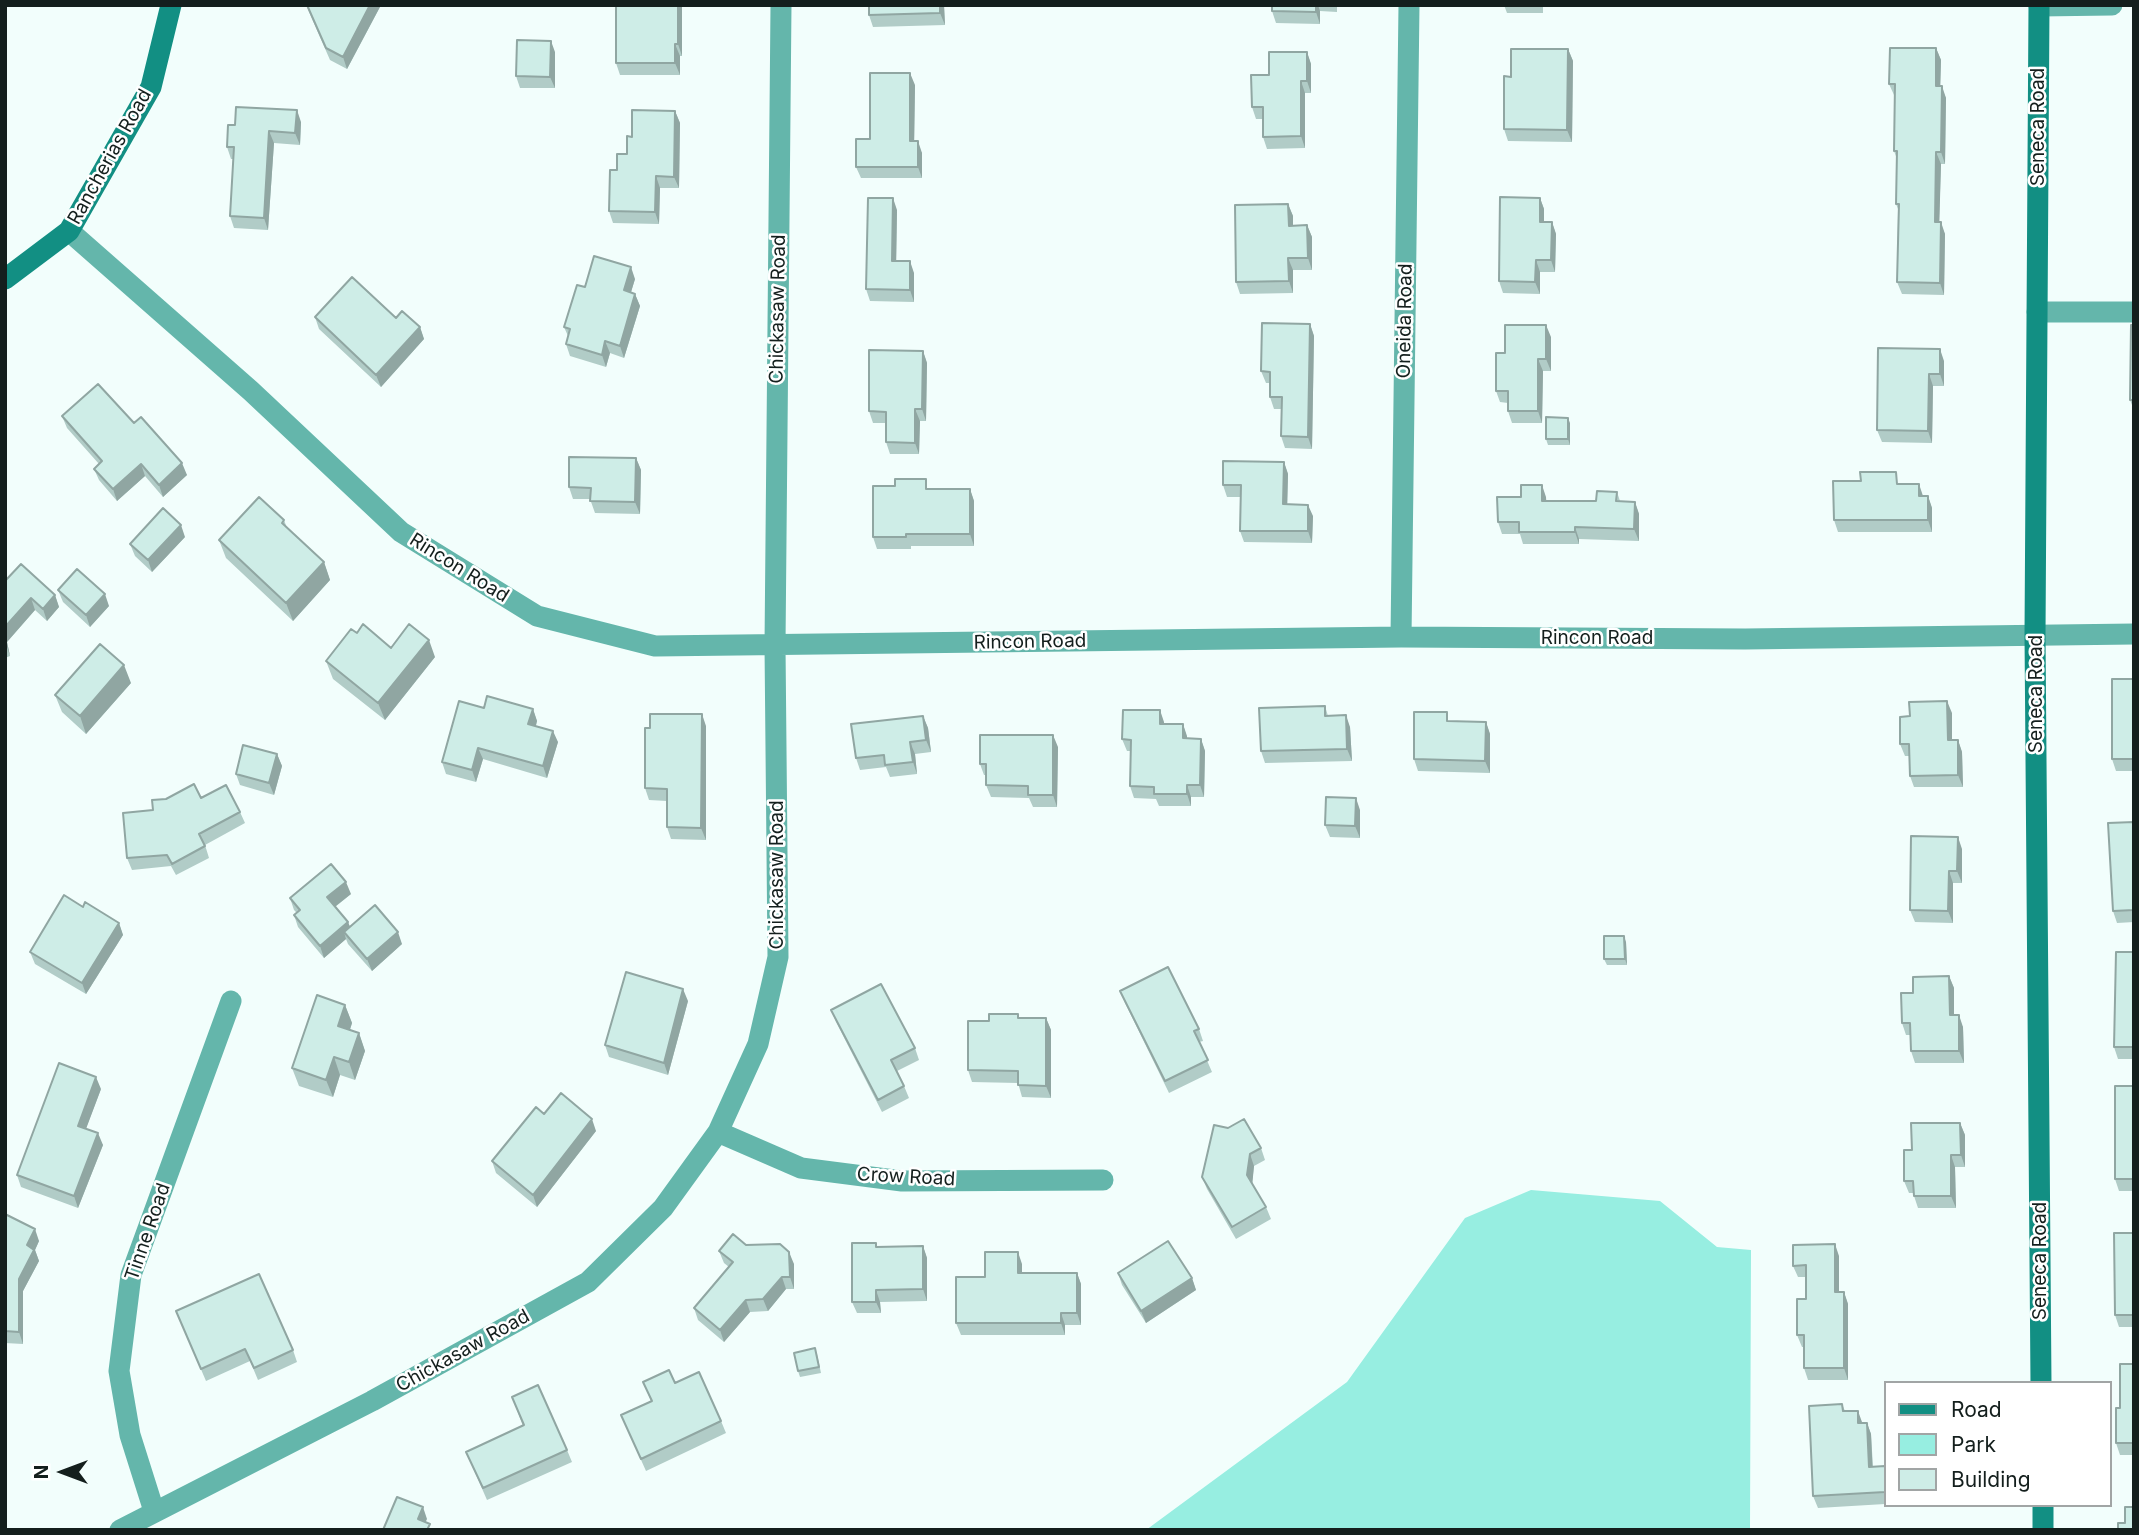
<!DOCTYPE html>
<style>
body{margin:0}
#map{position:relative;width:2139px;height:1535px;overflow:hidden;background:#f2fefc;font-family:Inter,sans-serif}
canvas{display:block}
.frame{position:absolute;inset:0;border:7px solid #141f1d;pointer-events:none}
.legend{position:absolute;left:1884px;top:1381px;width:228px;height:126px;box-sizing:border-box;background:#fff;border:2px solid #a1a5a5;margin:0;padding:9px 12px;list-style:none;font-size:21px;color:#141f1d}
.legend li{display:flex;align-items:center;gap:14px;height:35px}
.legend b{width:35px;border:2px solid #a1a5a5}
.north{position:absolute;left:28px;top:1437px;width:70px;height:70px;-webkit-text-stroke:5px #fff;paint-order:stroke;rotate:270deg;font-size:19px;font-weight:700;line-height:28px;text-align:center;color:#141f1d}
.north::after{content:'';display:block;margin:auto;width:24px;height:32px;background:#141f1d;clip-path:polygon(50% 0,100% 100%,50% 72%,0 100%)}
</style>
<div id="map">
<canvas width="2139" height="1535"></canvas>
<div class="frame"></div>
<ul class="legend">
<li><b style="height:9px;background:#128f83"></b>Road</li>
<li><b style="height:19px;background:#97eee1"></b>Park</li>
<li><b style="height:19px;background:#ceede7"></b>Building</li>
</ul>
<div class="north">N</div>
</div>
<script>
const ctx = document.querySelector('canvas').getContext('2d');
ctx.lineJoin = 'round';
function paint(path, color) {
  ctx.fillStyle = color;
  ctx.fill(path, 'evenodd');
}
function trace(path, color, width, dash) {
  ctx.strokeStyle = color;
  ctx.lineWidth = width;
  ctx.lineCap = dash ? 'butt' : 'round';
  ctx.setLineDash(dash || []);
  ctx.stroke(path);
}
function drawText(font, color, halo, rows, align = 'center') {
  ctx.font = font + ' Inter,sans-serif';
  ctx.lineWidth = 5;
  ctx.setLineDash([]);
  ctx.textBaseline = 'middle';
  ctx.strokeStyle = halo;
  ctx.fillStyle = color;
  for (const [text, x, y, turn = 0] of rows) {
    ctx.save();
    ctx.translate(x, y);
    ctx.rotate((+turn || 0) * Math.PI / 180);
    ctx.textAlign = isNaN(turn) ? turn : align;
    if (halo) ctx.strokeText(text, 0, 0);
    ctx.fillText(text, 0, 0);
    ctx.restore();
  }
}
const green = new Path2D(`
 M1531 1190 1660 1201 1717 1247 1751 1250 1750 1530H1146L1347 1382 1465 1218Z`);
const street = new Path2D(`
 M2039 6 2112 5
 M69 231 251 391 401 532 537 616 655 646 1401 637 1745 639 2134 634
 M2037 312H2134
 M1401 637 1409 5
 M718 1132 801 1168 902 1181 1103 1180
 M154 1511 130 1435 119 1371 131 1275 231 1001
 M120 1530 372 1401 588 1282 663 1208 718 1132 758 1044 778 957 775 645 781 5`);
const secondary = new Path2D(`
 M2039 5 2035 634 2041 1383
 M5 279 69 231 151 87 171 5
 M2043 1505V1530`);
const wall = new Path2D(`
 M306 5H381L347 69 330 60Z
 M682 5V56H680V75H620L616 63Z
 M944 5 945 25 873 27 869 15Z
 M1272 5H1337V12L1320 11V24L1276 23 1272 11Z
 M1504 5H1543V13H1507Z
 M1936 48 1941 60 1940 86 1946 98 1945 164H1941L1939 222 1945 234 1944 295 1902 294 1897 282 1898 209 1896 204 1897 159 1894 151 1895 95H1894L1889 84Z
 M1568 49 1573 61 1572 142 1508 141 1504 129 1511 77Z
 M555 52V88H520L516 76Z
 M1307 52 1311 64V93H1305V148L1267 149 1263 137V119H1256L1252 107 1269 75Z
 M915 85 914 141 922 153V178H861L856 167 870 139Z
 M675 111 680 123 679 188H660L659 224 613 223 609 211 617 170 627 154 632 137Z
 M301 122 300 145 274 143 268 230 234 228 230 216 233 159H231L227 147 235 125Z
 M1540 198 1544 209V222H1552L1556 234 1555 272H1540V294L1503 293 1499 281Z
 M1288 204 1293 216V226L1307 225 1312 237V270H1293V293L1240 294 1236 282Z
 M897 210 896 261 914 273V302L870 301 866 289Z
 M635 279 631 292 635 294 640 306 624 358 610 353 606 367 570 356 566 344 568 336 564 327 585 287Z
 M315 317 396 318 420 327 424 339 381 387 319 329Z
 M1310 324 1314 336 1312 449 1285 448 1281 436 1282 409H1274L1270 397V383H1266L1261 371Z
 M2134 325V410L2130 400Z
 M1551 337V371H1543L1542 423H1512L1508 411V403L1500 402 1496 391 1505 353Z
 M1878 348 1944 361V386H1933L1932 443 1882 442 1877 430Z
 M923 351 927 363 926 421H920L919 454H890L886 442V423H873L869 411Z
 M62 416 134 423 187 475 163 497 145 476 117 501 99 480 94 469 99 464 67 428Z
 M1570 423V445H1548L1546 439Z
 M636 458 641 470 640 514 595 513 590 499H573L569 487Z
 M1284 462 1288 474 1287 504 1313 516 1312 543 1244 542 1240 531V497H1227L1223 485Z
 M1901 484 1923 496H1928L1932 508V532H1838L1834 520Z
 M929 489H970L974 501V546H911V549H877L873 537Z
 M1617 492 1620 501 1635 502 1639 514V541L1579 539V544H1523L1520 534H1502L1498 522 1546 497V501H1596Z
 M284 520 287 528 324 562 330 580 293 621 226 558 219 540Z
 M185 537 152 572 135 556 130 544Z
 M5 581 55 595 59 607 47 621 35 610 7 642 10 656 5 658Z
 M58 590 109 606 90 627 63 602Z
 M357 633 391 648 435 657 385 720 333 679 326 661Z
 M2134 679V771H2116L2112 759Z
 M131 683 86 734 62 712 55 695Z
 M1325 706 1328 716 1350 727 1352 761 1265 763 1261 751Z
 M484 708 533 709 537 721 536 726 558 742 547 778 483 759 476 782 446 774 442 762Z
 M1952 713V740H1958L1962 752 1963 787H1914L1910 776 1909 756H1905L1900 744Z
 M923 716 928 728 931 752 915 754 917 774 890 777 886 767 860 770 856 758Z
 M1164 722V724H1183L1187 739H1201L1205 751 1204 797H1191V806H1159L1156 799 1134 798 1130 786 1131 751H1127L1122 739Z
 M1450 722H1486L1490 734V773L1418 771 1414 759Z
 M706 726V840L671 839 667 827V801L649 800 645 788Z
 M1058 747 1057 807H1033L1029 798 991 797 986 785V775H984L980 764Z
 M277 754 282 766 274 795 240 785 236 774Z
 M201 798 240 812 245 823 205 845 209 858 176 875 171 866 132 870 127 858 153 810Z
 M1360 810V838L1330 837 1325 825Z
 M2134 822V922L2117 923 2113 911Z
 M1962 849V883H1953V923L1915 922 1910 910Z
 M351 894 335 907 348 922 350 927 402 944 372 971 348 944 346 939 324 958 298 927 294 915 297 913 294 910 290 898Z
 M83 907 119 923 123 935 86 994 35 964 30 952Z
 M1626 942 1627 965H1607L1604 959Z
 M2134 952V1059H2118L2114 1047Z
 M1949 976 1954 988V1015L1963 1027 1964 1063H1915L1911 1051 1910 1035H1906L1902 1023 1913 993Z
 M1120 991 1199 1029 1203 1041 1199 1042 1212 1072 1169 1093 1125 1003Z
 M688 1001 668 1075 609 1057 605 1045Z
 M345 1005 352 1023 350 1030 359 1033 365 1051 355 1080 340 1075 333 1097 299 1086 292 1068Z
 M831 1010 915 1048 919 1060 897 1071 904 1086 909 1098 882 1112 836 1022Z
 M1020 1018H1046L1051 1030V1098L1022 1097 1018 1083 972 1082 968 1070 989 1021Z
 M2134 1086V1191H2119L2115 1179Z
 M101 1089 86 1128 103 1145 78 1208 21 1187 17 1175Z
 M544 1114 596 1131 537 1207 496 1173 492 1161Z
 M1960 1123 1965 1135V1167H1955L1956 1208H1918L1914 1196V1193H1909L1904 1181 1912 1150Z
 M1261 1148 1265 1160 1254 1166 1252 1183 1266 1207 1271 1219 1236 1239 1207 1189 1202 1177Z
 M5 1214 39 1241 35 1250 39 1261 23 1291V1344L5 1343Z
 M2134 1233V1327H2119L2115 1315Z
 M746 1245 794 1264V1289H786L768 1311 750 1312 724 1342 698 1320 694 1308 729 1267 724 1263 719 1251Z
 M923 1246 927 1258V1301L880 1302 881 1313H857L852 1302 877 1247Z
 M1839 1256V1292H1844L1848 1304V1380H1808L1804 1368V1347H1802L1797 1335 1806 1299V1277H1798L1793 1266Z
 M1022 1264V1273H1077L1081 1284V1325H1065V1335H961L956 1323 985 1277Z
 M1118 1273 1192 1278 1196 1290 1146 1323 1122 1285Z
 M176 1311 293 1350 297 1362 258 1380 250 1361 206 1381Z
 M817 1354 821 1373 800 1377 798 1371Z
 M2134 1364V1455H2120L2116 1443 2120 1408Z
 M643 1382 675 1383 721 1421 726 1433 646 1471 621 1415 651 1401Z
 M512 1397 567 1450 572 1462 487 1500 466 1452 523 1426Z
 M1842 1404 1845 1411 1862 1423H1867L1871 1434 1873 1467 1885 1466V1504L1818 1508 1813 1496Z`);
const shadedWall = new Path2D(`
 M370 5H381L347 69 343 57Z
 M678 5H682V56L678 44Z
 M940 5H944L945 25 940 13Z
 M1316 5H1318L1320 11V24L1316 12Z
 M551 41 555 52V88L550 77Z
 M675 44 680 56V75L675 63Z
 M1936 48 1941 60 1940 98 1936 86Z
 M1568 49 1573 61 1572 142 1567 130Z
 M1307 52 1311 64V93L1307 81Z
 M910 73 915 85 914 153 910 141Z
 M1301 81 1305 93V148L1301 136Z
 M1942 86 1946 98 1945 164 1941 152Z
 M297 110 301 122 300 145 295 133Z
 M675 111 680 123 679 188 674 177Z
 M269 131 274 143 268 230 264 218Z
 M918 141 922 153V178L918 167Z
 M1936 152 1941 164 1939 234 1935 222Z
 M656 176 660 188 659 224 655 212Z
 M893 198 897 210 896 273 892 261Z
 M1540 198 1544 209V234L1540 222Z
 M1288 204 1293 216V238L1289 226Z
 M1552 222 1556 234 1555 272 1551 260Z
 M1941 222 1945 234 1944 295 1940 283Z
 M1307 225 1312 237V270L1308 258Z
 M1288 258 1293 270V293L1289 281Z
 M1536 260 1540 272V294L1535 282Z
 M910 261 914 273V302L910 290Z
 M631 267 635 279 628 302 624 290Z
 M635 294 640 306 624 358 620 346Z
 M1310 324 1314 336 1312 449 1308 437Z
 M1546 325 1551 337V371L1546 359Z
 M420 327 424 339 381 387 376 375Z
 M605 341 610 353 606 367 602 355Z
 M1940 349 1944 361V386L1940 374Z
 M923 351 927 363 926 421 922 409Z
 M1538 359 1543 371 1542 423 1538 411Z
 M1929 374 1933 386 1932 443 1928 431Z
 M915 409 920 421 919 454 915 443Z
 M1568 418 1570 423V445L1568 439Z
 M636 458 641 470 640 514 635 502Z
 M1284 462 1288 474 1287 516 1283 504Z
 M182 463 187 475 163 497 159 485Z
 M141 464 145 476 117 501 113 489Z
 M1919 484 1923 496V508L1919 496Z
 M1542 485 1546 497 1547 513 1542 501Z
 M970 489 974 501V546L970 534Z
 M1928 496 1932 508V532L1928 520Z
 M1635 502 1639 514V541L1634 529Z
 M1308 505 1313 516 1312 543 1308 531Z
 M181 525 185 537 152 572 148 560Z
 M1575 527 1579 539V544L1575 532Z
 M324 562 330 580 293 621 286 603Z
 M105 594 109 606 90 627 86 615Z
 M55 595 59 607 47 621 43 609Z
 M31 598 35 610 7 642 10 656 5 641V627Z
 M429 640 435 657 385 720 378 703Z
 M124 665 131 683 86 734 80 716Z
 M1947 701 1952 713V752L1948 740Z
 M533 709 537 721 533 735 528 724Z
 M1160 710 1164 722V735L1160 724Z
 M702 714 706 726V840L701 828Z
 M1346 715 1350 727 1352 761 1347 749Z
 M923 716 928 728 931 752 926 740Z
 M1486 722 1490 734V773L1485 761Z
 M1183 724 1187 736V750L1183 738Z
 M553 731 558 742 547 778 543 766Z
 M1053 735 1058 747 1057 807 1053 795Z
 M1201 739 1205 751 1204 797 1200 785Z
 M1958 740 1962 752 1963 787 1958 775Z
 M910 742 915 754 917 774 913 762Z
 M478 748 483 759 476 782 472 770Z
 M277 754 282 766 274 795 269 783Z
 M1187 785 1191 797V806L1187 794Z
 M1356 798 1360 810V838L1355 826Z
 M1958 837 1962 849V883L1957 871Z
 M1949 871 1953 883V923L1948 911Z
 M346 882 351 894 332 909 327 897Z
 M348 922 353 934 344 932 346 939 324 958 320 946Z
 M119 923 123 935 86 994 82 983Z
 M398 932 402 944 372 971 367 959Z
 M1624 936 1626 942 1627 965 1625 959Z
 M1949 976 1954 988V1027L1950 1015Z
 M683 989 688 1001 668 1075 664 1063Z
 M345 1005 352 1023 345 1044 338 1026Z
 M1959 1015 1963 1027 1964 1063 1959 1051Z
 M1046 1018 1051 1030V1098L1046 1086Z
 M359 1033 365 1051 355 1080 349 1062Z
 M334 1057 340 1075 333 1097 326 1080Z
 M96 1077 101 1089 83 1137 78 1126Z
 M592 1119 596 1131 537 1207 533 1195Z
 M1960 1123 1965 1135V1167L1961 1155Z
 M98 1133 103 1145 78 1208 74 1196Z
 M1250 1154 1254 1166 1252 1187 1247 1175Z
 M1951 1155 1955 1167 1956 1208 1951 1196Z
 M35 1229 39 1241 35 1250 39 1261 23 1291V1344L19 1332V1279L27 1245Z
 M1835 1244 1839 1256V1304L1835 1292Z
 M923 1246 927 1258V1301L923 1289Z
 M789 1252 794 1264V1289L790 1277Z
 M1018 1252 1022 1264V1284L1018 1273Z
 M1077 1273 1081 1284V1325L1077 1313Z
 M782 1277 786 1289 768 1311 763 1299Z
 M1192 1278 1196 1290 1146 1323 1141 1311Z
 M876 1290 880 1302 881 1313 876 1302Z
 M1844 1292 1848 1304V1380L1844 1368Z
 M746 1300 750 1312 724 1342 720 1330Z
 M1061 1313 1065 1325V1335L1061 1323Z
 M1858 1411 1862 1422 1858 1423Z
 M1867 1423 1871 1434 1873 1479 1869 1467Z
 M423 1507 427 1519 422 1530 418 1519Z`);
const building = new Path2D(`
 M307 5H370L343 57 326 48Z
 M616 5H678V44H675V63H616Z
 M869 5H940V13L869 15Z
 M1272 5H1316V12L1272 11Z
 M517 40 551 41 550 77 516 76Z
 M1890 48H1936V86H1942L1941 152H1936L1935 222H1941L1940 283 1897 282 1899 204H1896L1897 151H1894L1895 84H1889Z
 M1511 49H1568L1567 130 1504 129V76L1511 77Z
 M1269 52H1307V81H1301V136L1263 137V107H1252L1251 75H1269Z
 M870 73H910V141H918V167H856V139H870Z
 M236 107 297 110 295 133 269 131 264 218 230 216 234 147H227L228 125H235Z
 M632 110 675 111 674 177 656 176 655 212 609 211 610 170H617V154H627V136L632 137Z
 M1500 197 1540 198V222H1552L1551 260H1536L1535 282 1499 281Z
 M868 198H893L892 261H910V290L866 289Z
 M1288 204 1289 226 1307 225 1308 258H1288L1289 281 1236 282 1235 205Z
 M594 256 631 267 624 290 635 294 620 346 605 341 602 355 566 344 570 329 564 327 577 285 585 287Z
 M352 277 396 318 402 311 420 327 376 375 315 317Z
 M1262 323 1310 324 1308 437 1281 436 1282 397H1270V372L1261 371Z
 M1505 325H1546V359H1538V411H1508V391H1496V353H1505Z
 M2131 325H2134V400H2130Z
 M1878 348 1940 349V374H1929L1928 431 1877 430Z
 M869 350 923 351 922 409H915V443L886 442V412L869 411Z
 M98 384 134 423 141 417 182 463 159 485 141 464 113 489 94 469 102 461 62 416Z
 M1546 417 1568 418V439H1546Z
 M569 457 636 458 635 502 590 501 591 488 569 487Z
 M1223 461 1284 462 1283 504 1308 505V531H1240L1241 485H1223Z
 M1860 472H1896L1897 484H1919V496H1928V520H1834L1833 481H1861Z
 M895 479H926V489H970V534H906V537H873V486H895Z
 M1521 485H1542V501H1596L1597 491 1617 492 1616 501 1635 502 1634 529 1575 527V532H1519V522H1498L1497 497H1521Z
 M259 497 284 520 282 523 324 562 286 603 219 540Z
 M163 508 181 525 148 560 130 544Z
 M21 564 55 595 43 609 31 598 5 627V581Z
 M77 569 105 594 86 615 58 590Z
 M363 624 391 648 409 624 429 640 378 703 326 661 351 629 357 633Z
 M100 644 124 665 80 716 55 695Z
 M2112 679H2134V759H2112Z
 M487 696 533 709 528 724 553 731 543 766 478 748 472 770 442 762 459 701 484 708Z
 M1947 701 1948 740H1958V775L1910 776 1909 744H1900V717L1910 716 1909 702Z
 M1325 706V716L1346 715 1347 749 1261 751 1259 708Z
 M1123 710H1160V724H1183V738L1201 739 1200 785H1187V794H1154V787L1130 786 1131 740 1122 739Z
 M1414 712H1447V721L1486 722 1485 761 1414 759Z
 M650 714H702L701 828 667 827V789L645 788V728H650Z
 M923 716 926 740 910 742 913 762 885 765 884 755 856 758 851 724Z
 M980 735H1053V795H1028V786L986 785V764H980Z
 M243 745 277 754 269 783 236 774Z
 M194 784 201 798 226 785 240 812 199 834 205 846 172 864 167 855 127 858 123 813 153 810 152 800 166 799Z
 M1326 797 1356 798 1355 826 1325 825Z
 M2134 822V910L2113 911 2108 823Z
 M1911 836 1958 837 1957 871H1949L1948 911 1910 910Z
 M331 864 346 882 327 897 348 922 320 946 294 915 300 910 290 898Z
 M64 895 83 907 85 902 119 923 82 983 30 952Z
 M375 905 398 932 367 959 344 932Z
 M1604 936H1624L1625 959H1604Z
 M2116 952H2134V1047H2114Z
 M1168 967 1199 1029 1194 1031 1208 1060 1165 1081 1120 991Z
 M626 972 683 989 664 1063 605 1045Z
 M1949 976 1950 1015H1959V1051H1911L1910 1023H1902L1901 993H1913V977Z
 M881 984 915 1048 891 1060 904 1086 878 1100 831 1010Z
 M317 995 345 1005 338 1026 359 1033 349 1062 334 1057 326 1080 292 1068Z
 M989 1014H1018V1018H1046V1086L1018 1085V1071L968 1070V1021H989Z
 M59 1063 96 1077 78 1126 98 1133 74 1196 17 1175Z
 M2115 1086H2134V1179H2115Z
 M561 1093 592 1119 533 1195 492 1161 536 1107 544 1114Z
 M1244 1119 1261 1148 1250 1154 1247 1175 1266 1207 1232 1227 1202 1177 1214 1125 1228 1128Z
 M1911 1123H1960L1961 1155H1951V1196H1914L1913 1181H1904V1150H1912Z
 M5 1214 35 1229 27 1245 34 1250 19 1279V1332L5 1331Z
 M2114 1233H2134V1315H2115Z
 M733 1234 746 1245 780 1244 789 1252 790 1277H782L763 1299 746 1300 720 1330 694 1308 733 1262 719 1251Z
 M1168 1241 1192 1278 1141 1311 1118 1273Z
 M852 1243H876V1247L923 1246V1289L876 1290V1302H852Z
 M1835 1244V1292H1844V1368H1804V1335H1797V1299H1806V1265L1793 1266V1245Z
 M985 1252H1018V1273H1077V1313H1061V1323H956V1277H985Z
 M259 1274 293 1350 254 1368 245 1349 201 1369 176 1311Z
 M815 1348 819 1367 798 1371 794 1353Z
 M2120 1364H2134V1443H2116V1408H2120Z
 M669 1370 675 1383 699 1372 721 1421 641 1459 621 1415 652 1401 643 1382Z
 M538 1385 567 1450 483 1488 466 1452 524 1425 512 1397Z
 M1842 1404 1843 1411H1858V1423H1867L1869 1467 1885 1466V1492L1813 1496 1809 1406Z
 M397 1497 423 1507 418 1519 430 1524 427 1530H383Z
 M2125 1507H2134V1530H2118V1523H2125Z`);
const streetNames = [
 ["Seneca Road",2038,127,-90],
 ["Rancherias Road",110,157,-61],
 ["Chickasaw Road",778,309,-89],
 ["Oneida Road",1405,321,-89],
 ["Rincon Road",459,568,32],
 ["Rincon Road",1597,638],
 ["Rincon Road",1030,642,-1],
 ["Seneca Road",2036,694,-90],
 ["Chickasaw Road",777,875,-90],
 ["Crow Road",906,1177,3],
 ["Tinne Road",148,1232,-71],
 ["Seneca Road",2040,1261,-90],
 ["Chickasaw Road",463,1351,-29]
];
paint(green, '#97eee1');
trace(street, '#64b6ab', 21);
trace(secondary, '#128f83', 21);
paint(wall, '#b1ccc7');
paint(shadedWall, '#90a6a2');
paint(building, '#ceede7');
trace(building, '#90a6a2', 2);
drawText('19px', '#141f1d', '#fff', streetNames);
</script>
